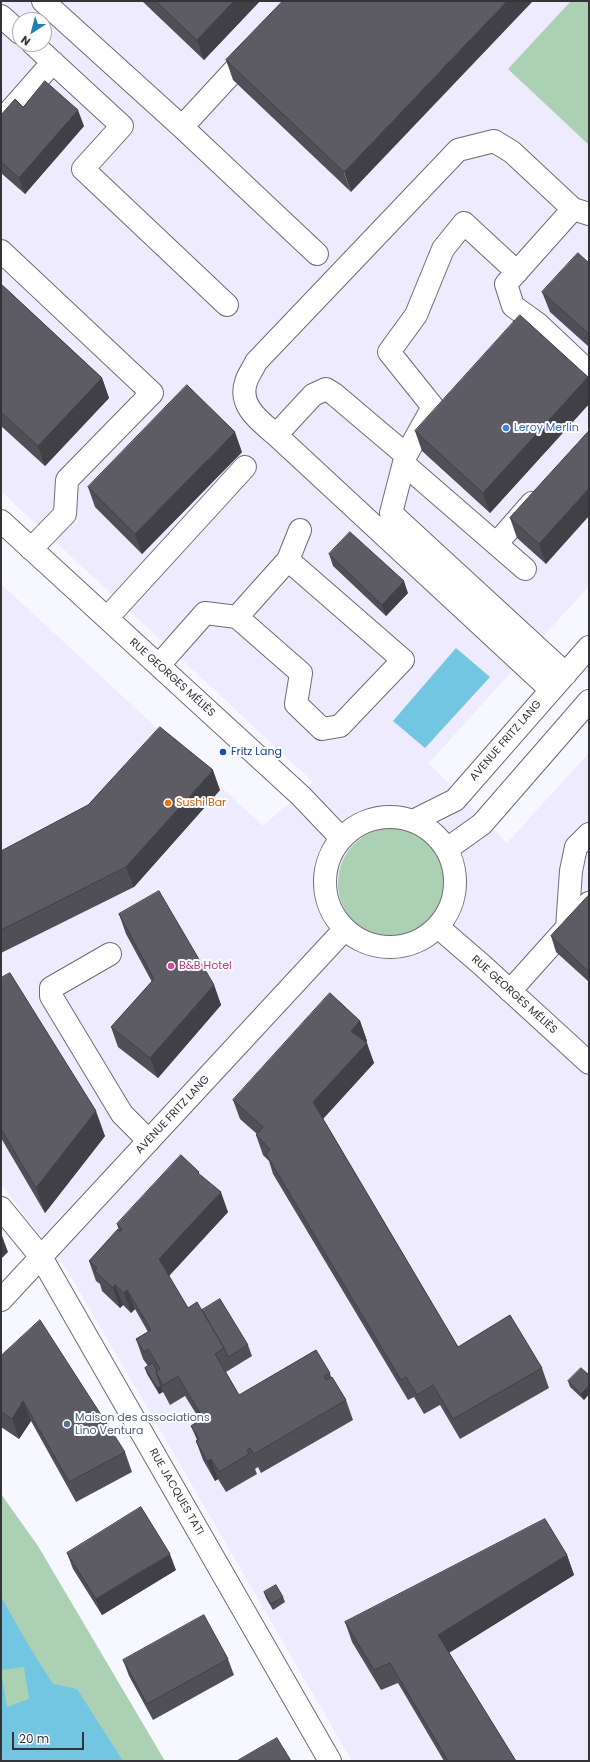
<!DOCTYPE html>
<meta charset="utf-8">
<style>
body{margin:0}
#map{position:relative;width:590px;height:1762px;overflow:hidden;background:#f7f7ff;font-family:Poppins,sans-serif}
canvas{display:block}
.frame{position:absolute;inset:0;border:2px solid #343438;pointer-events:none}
.north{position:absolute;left:12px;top:12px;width:40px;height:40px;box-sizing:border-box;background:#fff;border:1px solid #aeaeaf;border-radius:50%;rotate:216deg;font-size:11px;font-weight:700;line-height:16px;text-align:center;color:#343438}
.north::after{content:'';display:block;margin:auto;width:14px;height:18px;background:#1f83ae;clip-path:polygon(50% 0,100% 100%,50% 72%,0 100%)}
.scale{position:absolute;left:12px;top:1732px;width:72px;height:18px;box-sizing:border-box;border:2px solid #343438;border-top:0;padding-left:5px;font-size:12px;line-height:14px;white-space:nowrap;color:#343438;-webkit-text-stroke:3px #fff;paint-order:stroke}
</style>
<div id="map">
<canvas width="590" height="1762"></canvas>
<div class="frame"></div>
<div class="north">N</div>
<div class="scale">20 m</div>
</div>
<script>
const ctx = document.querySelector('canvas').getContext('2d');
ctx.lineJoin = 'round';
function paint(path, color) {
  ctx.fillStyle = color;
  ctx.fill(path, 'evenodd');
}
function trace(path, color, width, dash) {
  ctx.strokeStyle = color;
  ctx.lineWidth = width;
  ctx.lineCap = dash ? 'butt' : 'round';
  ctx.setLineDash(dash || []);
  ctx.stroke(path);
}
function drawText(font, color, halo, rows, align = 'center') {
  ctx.font = font + ' Poppins,sans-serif';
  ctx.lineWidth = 4;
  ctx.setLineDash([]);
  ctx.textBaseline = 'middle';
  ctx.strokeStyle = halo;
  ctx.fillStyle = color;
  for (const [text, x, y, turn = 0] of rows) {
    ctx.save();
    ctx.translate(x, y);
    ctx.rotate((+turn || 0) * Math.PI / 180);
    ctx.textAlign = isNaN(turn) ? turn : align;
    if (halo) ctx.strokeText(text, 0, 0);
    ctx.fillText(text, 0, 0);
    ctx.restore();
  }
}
const built = new Path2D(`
 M1 1H589V586L429 763 507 843 589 753V1761H352L69 1273 1 1184V584L263 826 313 782 1 491ZM20 20H44V44H20Z`);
const green = new Path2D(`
 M571 1H589V145L508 69Z
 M338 883a55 55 0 1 1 110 0a55 55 0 1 1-110 0Z
 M1 1494 38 1546 165 1761H1Z`);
const water = new Path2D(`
 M456 648 490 677 425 748 393 721Z
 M1 1597 29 1646 53 1684 77 1689 123 1761H5L1 1758V1671L7 1707 29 1699 24 1667 1 1670Z`);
const minor = new Path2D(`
 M43 1 182 127 317 254
 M1 16 20 33
 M33 44 122 126 83 169 227 305
 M1 121 53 62
 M182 127 252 51
 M573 209 506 284 513 306 538 324 589 372
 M1 251 152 393 67 480 65 514 31 549
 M517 272 464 223 443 249 416 315 389 352 433 407 406 455 391 513 566 674
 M276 435 313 395 326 389 334 394 406 455
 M404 464 525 569
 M1 521 301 796 341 838
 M497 543 532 503
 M237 617 301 673 296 704 322 729 340 726 403 660 288 560
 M107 618 245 467
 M159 665 205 613 237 617 288 560 300 530
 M551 690 276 435C260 421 238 406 246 382 248 375 253 369 256 362L458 150 494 141 512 152 573 209 589 214
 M325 882a65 65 0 1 1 130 0a65 65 0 1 1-130 0Z
 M413 821 455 800 589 647
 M447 849 482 824 589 701
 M438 927 482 965 589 1063
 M567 928 571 871 576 847 589 834
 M110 954 51 988V996L122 1114 149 1141
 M510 991 589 903
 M1 1208 41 1257 330 1761
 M1 1300 344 930`);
const wall = new Path2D(`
 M142 1H260L204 60Z
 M283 1 351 192 233 80 226 60Z
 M23 107 84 126 25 194 1 173V115Z
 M589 263V347L550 312 542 292Z
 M1 284 102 378 109 398 45 466 1 426Z
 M588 377 589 378V404L490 513 422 451 415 431Z
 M589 431 546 564 517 538 510 518Z
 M242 452 142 554 95 507 88 487Z
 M329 554 408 593 386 616 333 566Z
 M220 790 134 887 1 953V851Z
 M589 895V982L556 952 551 936Z
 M119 914 214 985 221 1005 158 1078 118 1047 111 1027 152 982 126 934Z
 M1 978 105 1136 45 1213 1 1138Z
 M360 1021 367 1041 366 1043 374 1063 323 1119 458 1347 542 1368 549 1388 460 1439 440 1405 424 1414 414 1397 408 1400 273 1174 269 1161 263 1155 256 1135 257 1134 240 1119 233 1100Z
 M200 1175 228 1212 169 1276 188 1308 202 1310 248 1345 252 1356 226 1372 239 1395 330 1373 331 1377 346 1400 353 1420 261 1473 258 1467 255 1469 257 1474 226 1492 218 1479 215 1481 203 1460 196 1441 197 1440 191 1426 200 1420 185 1396 170 1405 163 1392 159 1394 147 1374 145 1368 148 1366 143 1359 136 1339 148 1332 135 1309 131 1313 123 1305 120 1308 102 1291 100 1284 96 1281 89 1261 119 1231 117 1224Z
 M1 1356 125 1452 132 1472 76 1502 31 1421 19 1439 1 1427Z
 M589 1375V1394L584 1400 570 1387 568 1381Z
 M67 1553 176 1570 102 1615 73 1569Z
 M567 1555 574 1575 449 1653 516 1761H444L398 1683 381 1690 352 1642 345 1622Z
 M264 1592 283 1597 285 1602 273 1610 266 1598Z
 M228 1659 234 1675 153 1720 129 1676 123 1660Z`);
const shadedWall = new Path2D(`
 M234 1H260L204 60 197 40Z
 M507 1H533L351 192 344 172Z
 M78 110 84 126 25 194 19 178Z
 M588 377 589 378V404L490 513 483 493Z
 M102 378 109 398 45 466 38 446Z
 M235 432 242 452 142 554 135 534Z
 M589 488V516L546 564 539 544Z
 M404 581 408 593 386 616 382 605Z
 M213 770 220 790 134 887 126 867Z
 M214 985 221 1005 158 1078 150 1058Z
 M360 1021 367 1041 359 1051 351 1031Z
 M367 1043 374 1063 320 1122 313 1102Z
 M96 1111 105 1136 45 1213 36 1188Z
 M221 1192 228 1212 166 1279 159 1259Z
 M1 1233 8 1252 1 1259Z
 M115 1285 123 1305 120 1308 113 1288Z
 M127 1290 135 1309 131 1313 124 1293Z
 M161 1386 163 1392 159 1394 157 1388Z
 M589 1386V1394L584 1400 581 1394Z
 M23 1401 31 1421 19 1439 12 1419Z
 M211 1459 218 1479 215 1481 207 1461Z
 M170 1554 176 1570 102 1615 96 1599Z
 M567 1555 574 1575 445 1655 438 1635Z`);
const building = new Path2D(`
 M156 1H234L197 40Z
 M283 1H507L344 172 226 60Z
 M45 81 78 110 19 178 1 162V115L15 99 23 107Z
 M578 253 589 263V334L542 292Z
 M1 284 102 378 38 446 1 412Z
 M520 315 588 377 483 493 415 431Z
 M187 385 235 432 135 534 88 487Z
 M589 431V488L539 544 510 518Z
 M350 532 404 581 382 605 329 554Z
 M160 727 213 770 126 867 1 930V851L88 805Z
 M159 891 214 985 150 1058 111 1027 154 979 119 914Z
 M589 895V972L551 936Z
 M10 973 96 1111 36 1188 1 1129V978Z
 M330 993 360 1021 351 1031 367 1043 313 1102 458 1347 510 1315 542 1368 453 1419 433 1385 417 1395 406 1377 401 1380 266 1154 270 1149 256 1135 263 1127 233 1100Z
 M181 1155 199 1172 198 1173 221 1192 159 1259 188 1308 197 1302 224 1348 215 1354 239 1395 316 1350 330 1373 324 1376 326 1380 332 1377 346 1400 254 1454 250 1448 247 1450 249 1454 219 1472 211 1459 207 1461 196 1441 199 1439 191 1426 203 1418 178 1376 163 1385 156 1372 160 1369 148 1349 144 1352 136 1339 151 1330 127 1290 124 1293 115 1285 113 1288 95 1271 97 1268 89 1261 118 1229 120 1232 122 1229 117 1224Z
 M220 1299 248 1345 228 1357 224 1348 202 1310Z
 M40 1320 125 1452 69 1482 23 1401 12 1419 1 1412V1356Z
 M153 1363 157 1371 156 1372 161 1386 157 1388 145 1368Z
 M581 1368 589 1375V1386L581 1394 568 1381Z
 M141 1507 170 1554 96 1599 67 1553Z
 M545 1519 567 1555 438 1635 516 1761H448L390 1663 374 1670 345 1622Z
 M276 1585 283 1597 271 1604 264 1592Z
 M204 1615 228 1659 147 1704 123 1660Z
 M277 1738 291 1761H237Z`);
const markers = [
 [506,428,4,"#3f7fe0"],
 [223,752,4,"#1a4fb4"],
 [168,803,4,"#e8710a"],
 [171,966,4,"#d1479c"],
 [67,1424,4,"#5c6f8a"]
];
const shopNames = [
 ["Leroy Merlin",514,428]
];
const streetNames = [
 ["RUE GEORGES MÉLIÈS",172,678,42],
 ["AVENUE FRITZ LANG",506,741,-49],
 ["RUE GEORGES MÉLIÈS",514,995,42],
 ["AVENUE FRITZ LANG",173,1115,-47],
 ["RUE JACQUES TATI",176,1492,60]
];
const transitNames = [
 ["Fritz Lang",231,752]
];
const foodNames = [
 ["Sushi Bar",176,803]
];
const hotelNames = [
 ["B&B Hotel",179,966]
];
const serviceNames = [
 ["Maison des associations",75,1418],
 ["Lino Ventura",75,1431]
];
paint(built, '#edebfd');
paint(green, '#acd0b4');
paint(water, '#72c6e1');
trace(minor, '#6d6c75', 24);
trace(minor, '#fff', 22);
paint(wall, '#504f56');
paint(shadedWall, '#414046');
paint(building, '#5d5c64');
trace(building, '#414046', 1);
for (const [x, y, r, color] of markers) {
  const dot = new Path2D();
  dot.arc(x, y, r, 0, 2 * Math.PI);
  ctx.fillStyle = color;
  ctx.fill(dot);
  trace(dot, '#fff', 1.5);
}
drawText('11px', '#366cbe', '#fff', shopNames, 'left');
drawText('11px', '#343438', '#fff', streetNames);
drawText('11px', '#164399', '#fff', transitNames, 'left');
drawText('11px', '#c56008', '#fff', foodNames, 'left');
drawText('11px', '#b23c85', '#fff', hotelNames, 'left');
drawText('11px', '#4e5e75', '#fff', serviceNames, 'left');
</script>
